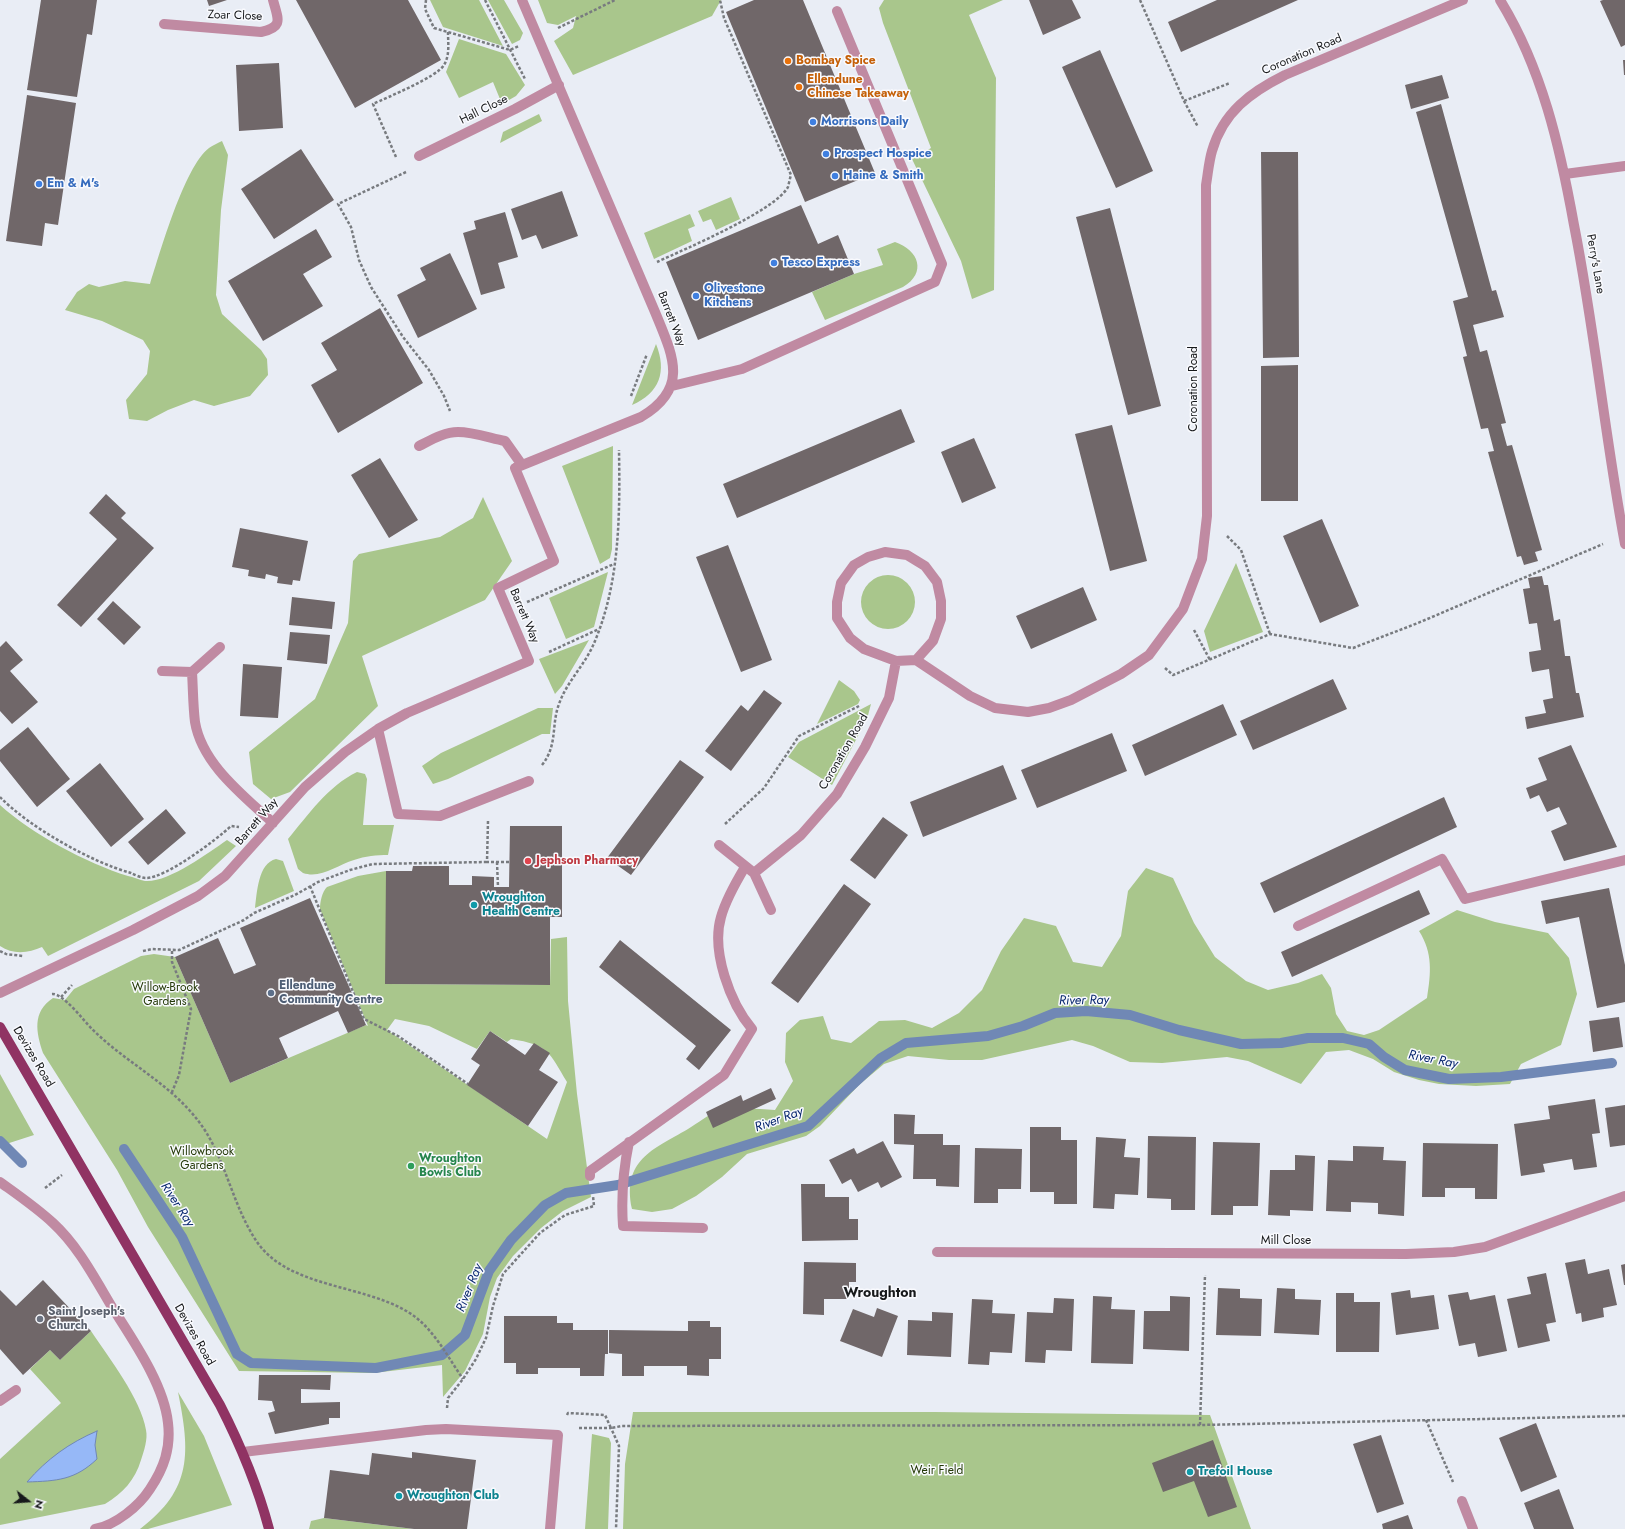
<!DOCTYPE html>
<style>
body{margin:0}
#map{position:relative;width:1625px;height:1529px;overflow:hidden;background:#e9edf5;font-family:Jost,sans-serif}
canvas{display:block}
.north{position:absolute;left:8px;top:1481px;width:40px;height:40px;-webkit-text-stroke:3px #f9fafe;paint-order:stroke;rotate:107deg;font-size:11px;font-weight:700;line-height:16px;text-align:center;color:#17191b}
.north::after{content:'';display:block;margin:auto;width:14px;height:18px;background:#17191b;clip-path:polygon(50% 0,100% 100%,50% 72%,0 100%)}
</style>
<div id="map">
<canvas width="1625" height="1529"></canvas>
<div class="north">N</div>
</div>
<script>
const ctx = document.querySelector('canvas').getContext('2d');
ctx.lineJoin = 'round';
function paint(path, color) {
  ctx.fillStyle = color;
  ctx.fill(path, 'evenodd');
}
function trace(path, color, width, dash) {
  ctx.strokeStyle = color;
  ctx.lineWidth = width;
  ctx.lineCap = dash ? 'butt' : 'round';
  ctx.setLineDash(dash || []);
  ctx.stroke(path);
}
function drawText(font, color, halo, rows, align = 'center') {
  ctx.font = font + ' Jost,sans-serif';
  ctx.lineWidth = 3;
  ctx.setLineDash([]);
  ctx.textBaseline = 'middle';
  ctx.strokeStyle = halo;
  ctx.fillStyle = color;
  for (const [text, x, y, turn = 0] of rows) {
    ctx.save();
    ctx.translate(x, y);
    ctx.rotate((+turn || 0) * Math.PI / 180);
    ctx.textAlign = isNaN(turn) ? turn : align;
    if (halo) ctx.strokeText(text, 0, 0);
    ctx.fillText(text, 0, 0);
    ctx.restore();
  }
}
const green = new Path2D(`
 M430 0H479L503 46 443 27Z
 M488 0H504L523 33 520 40 512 44Z
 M538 0H721L712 16 573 75 554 41 573 28 576 16 558 25 547 23Z
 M884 0H1003L969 15 996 78 994 290 972 299 961 261 912 159 931 148 883 23 879 8Z
 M459 39 506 54 525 85 516 96 502 104 493 82 459 98 446 72Z
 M539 114 542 121 500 143 503 132Z
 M222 141 228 155 221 210 216 295 222 314 261 350 267 359 268 375 250 396 214 406 194 400 168 410 147 421 129 419 126 400 147 374 150 351 143 340 102 321 65 310 77 292 89 284 99 287 125 281 150 284C160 253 184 167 209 148 213 145 218 143 222 141Z
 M731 197 740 219 716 230 711 219 703 222 698 211Z
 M690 214 695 226 688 229 692 241 654 259 644 233Z
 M895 242C919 250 927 273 903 287L825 320 812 292 854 274 883 265 877 249Z
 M656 344C667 371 660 393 632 405Z
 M613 446 612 549 610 558 600 564 562 466Z
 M483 497 512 561 485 600 362 656 378 706 290 792 271 799 253 784 249 752 315 699 348 623 353 561 359 554 440 537 473 518Z
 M1236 563 1263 632 1210 652 1204 631Z
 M608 572 594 627 566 639 549 598Z
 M861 602a27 27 0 1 1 54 0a27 27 0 1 1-54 0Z
 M589 640 562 686 555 694 539 659Z
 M839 680 854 691 860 700 858 704 817 724Z
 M871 704 867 719 832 785 788 757 799 742Z
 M538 708H553L550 734H542L448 779 433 784 422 766 441 753Z
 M357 772 365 774 367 779 363 825H394L388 855C377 855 365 856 354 860 337 865 321 879 303 873L298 869 288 839C308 815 328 786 357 772Z
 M0 805C32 834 86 863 128 876 133 877 140 880 145 881 168 883 208 853 227 840L236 846 199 881 48 956 42 947C29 953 13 955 0 946Z
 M276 859 283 861 294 891 255 908C257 893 258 863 276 859Z
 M1146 868 1173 878 1194 923 1215 957 1246 981 1268 990 1298 983 1322 974 1331 988 1336 1014 1347 1031 1364 1035 1379 1030 1427 998C1431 973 1433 953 1419 931L1457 910 1495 922 1548 933 1569 958 1577 994 1561 1045 1521 1064 1510 1084 1476 1086 1439 1084 1419 1080 1394 1072 1373 1059 1349 1050 1326 1052 1301 1084 1248 1061 1227 1057 1162 1063 1130 1062 1093 1046 1072 1040 982 1060H949L908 1056 884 1064 859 1085 820 1126 806 1136 747 1154 722 1177 696 1196 672 1209 652 1212 632 1209C622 1160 652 1150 688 1129 697 1124 709 1113 720 1111 737 1107 758 1109 775 1110L793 1081 785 1062 786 1033 800 1020 823 1016 831 1039 851 1043 879 1021 905 1020 932 1028 959 1013 982 990 1001 951 1024 918 1056 926 1073 962 1102 967 1121 936 1128 891Z
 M386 871V984L550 985 551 939 567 937 568 1001 577 1094 591 1197 563 1211 541 1228 513 1256 497 1278 490 1297 483 1334 465 1371 443 1397 442 1365 373 1373 239 1371 148 1227 117 1170 43 1053C36 1032 32 1012 53 998L65 1000 74 989 141 956 154 954 175 957 230 1083 366 1025 368 1026 320 909C320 902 322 892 327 887L358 876ZM395 1019 429 1026 477 1049 490 1031 507 1042 511 1039C549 1045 549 1052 567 1082L547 1139 387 1030Z
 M0 1074 34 1135 0 1146Z
 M91 1331C109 1358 141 1399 146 1430 148 1439 144 1451 141 1460 135 1480 123 1493 105 1504L0 1525V1459L61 1403 30 1369 50 1350 60 1360Z
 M178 1392 204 1436 232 1505 148 1529H140C193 1489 190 1452 178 1392Z
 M633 1412H935L1210 1415 1251 1529H623L625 1464Z
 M592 1434 609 1438 611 1443 608 1529H585Z
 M324 1518 414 1529H309L311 1521Z`);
const water = new Path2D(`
 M97 1431 95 1445 97 1459C75 1480 57 1481 27 1482 47 1459 69 1443 97 1431Z`);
const stream = new Path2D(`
 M0 1141 22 1163
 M124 1149 182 1237 237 1354 251 1363 376 1368 442 1355 465 1335 489 1271 511 1240 545 1205 566 1193 618 1185 808 1126 881 1058 906 1043 988 1036 1023 1026 1055 1013 1086 1011 1130 1015 1179 1030 1241 1044 1281 1043 1308 1038H1343L1369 1044 1384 1057 1405 1070 1449 1079 1501 1077 1612 1063`);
const building = new Path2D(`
 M41 0H97L92 35 87 34 77 97 27 90Z
 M207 0H227L209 6Z
 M296 0H408L441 60 355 108Z
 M754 0H803L875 173 805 202 726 12Z
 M1029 0H1072L1081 18 1043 35Z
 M1217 0H1298L1181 52 1168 22Z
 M1603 0H1625V45L1621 47 1600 1Z
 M1100 50 1153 171 1116 188 1062 67Z
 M1623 60H1625V75H1624Z
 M279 63 283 128 239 131 236 65Z
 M1442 75 1449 98 1411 109 1405 85Z
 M27 95 76 103 58 225 45 223 42 246 6 241Z
 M1441 104 1492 291 1496 290 1504 317 1473 325 1480 352 1487 350 1506 423 1501 424 1507 446 1512 445 1542 550 1535 552 1538 561 1524 565 1521 556 1517 557 1488 452 1494 451 1488 428 1481 429 1463 357 1467 356 1453 301 1468 297 1416 112Z
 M301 149 334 200 274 239 241 189Z
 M1261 152H1298L1299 357 1263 358Z
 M562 191 578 236 542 249 536 235 522 240 511 209Z
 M801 205 818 244 838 235 854 274 698 340 666 262Z
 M1110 208 1161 406 1128 415 1076 217Z
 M505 212 518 257 498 263 505 288 481 295 463 233 476 229 474 221Z
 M316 229 332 257 303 274 323 306 263 341 228 281Z
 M450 253 477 309 418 338 397 295 426 280 420 268Z
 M380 308 423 383 338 433 311 385 337 370 321 343Z
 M1298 365V501H1261V366Z
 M901 409 915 442 737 518 723 484Z
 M1112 425 1147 561 1110 571 1075 434Z
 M974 438 996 488 962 503 941 452Z
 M380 458 418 520 389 538 351 475Z
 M106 494 126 513 121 518 154 548 81 627 57 605 117 539 89 513Z
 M1322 519 1359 606 1320 623 1283 536Z
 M240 528 308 541 300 581 293 580 292 585 277 583 278 577 266 574 265 579 248 576 249 570 232 567Z
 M728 545 772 660 741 672 696 557Z
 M1542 576 1544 585H1548L1554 621 1560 619 1565 656H1570L1576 693H1579L1584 717 1527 729 1525 717 1546 713 1543 700 1553 698 1549 669 1532 672 1530 662 1529 652 1541 650 1537 623 1529 624 1523 589 1530 588 1528 578Z
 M1083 587 1097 620 1031 649 1016 616Z
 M292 597 335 602 332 629 289 625Z
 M113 601 141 627 124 645 97 619Z
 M290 632 330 635 327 664 287 660Z
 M6 641 23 660 10 671 38 702 12 724 0 711V647Z
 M243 664 282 667 278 718 240 716Z
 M1333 679 1347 709 1253 750 1240 721Z
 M764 690 782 703 731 771 705 751 741 705 748 711Z
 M1223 704 1237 735 1145 776 1132 745Z
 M28 727 70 779 37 807 0 761V750Z
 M1112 733 1127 771 1037 808 1021 770Z
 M1571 745 1617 847 1564 861 1551 831 1567 824 1559 807 1547 812 1539 795 1530 799 1526 788 1547 780 1538 758Z
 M680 760 704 777 631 875 607 858Z
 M100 763 144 819 111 847 66 791Z
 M1003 765 1017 799 923 837 910 802Z
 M1444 797 1457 827 1274 913 1260 883Z
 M166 809 186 833 148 865 128 842Z
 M883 817 908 835 875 879 850 860Z
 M510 826H562V917H550V985L385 984 386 871H412L413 866H449V885H472V876L494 877V887H509Z
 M844 884 871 904 798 1003 771 983Z
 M1609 888 1625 965V1002L1597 1008 1579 917 1546 924 1541 901Z
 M1419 890 1430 914 1292 977 1281 952Z
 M310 898 366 1025 348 1033 338 1011 279 1038 288 1058 230 1083 175 957 218 938 234 974 256 965 240 928Z
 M620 940 731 1030 699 1070 686 1059 696 1046 599 967Z
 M1619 1017 1623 1047 1593 1052 1589 1021Z
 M490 1031 525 1055 534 1043 550 1053 539 1070 558 1082 528 1126 467 1085 480 1065 471 1059Z
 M771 1088 776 1099 713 1128 706 1112 741 1095 743 1101Z
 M1595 1099 1600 1133 1592 1134 1597 1167 1574 1170 1572 1159 1543 1164 1545 1172 1521 1176 1514 1124 1550 1119 1548 1106Z
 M1625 1105V1145L1610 1147 1605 1108Z
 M894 1114 915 1115 914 1134H943V1145H960L959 1187 936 1186V1179H913L914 1145 894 1144Z
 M1030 1127H1061V1140H1077V1204H1054V1192H1030Z
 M1148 1136 1196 1137 1195 1210H1171V1199L1147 1198Z
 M1096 1137 1126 1139 1124 1157 1140 1158 1138 1195 1115 1194 1114 1209 1093 1208Z
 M883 1141 902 1177 881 1188 878 1182 858 1192 851 1179 842 1184 829 1160 854 1148 857 1154Z
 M1213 1142 1260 1143 1258 1206H1233V1215H1211Z
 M1423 1143 1498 1144 1497 1199H1475V1188H1445V1197H1422Z
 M1353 1146 1384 1147 1383 1160 1406 1161 1404 1216 1378 1214V1203L1351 1202V1212L1326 1211 1328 1160 1353 1161Z
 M975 1148 1022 1149 1021 1189H998V1203H974Z
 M1295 1155 1315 1156 1313 1211 1290 1210V1216L1268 1215 1270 1170H1295Z
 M801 1184H825V1197H849V1219H858V1240L802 1241Z
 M1585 1259 1588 1274 1609 1269 1617 1305 1603 1308 1604 1317 1582 1322 1581 1313 1576 1314 1565 1263Z
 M804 1262 856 1263V1282H849V1299H824V1315L803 1314Z
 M1625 1264V1285H1624L1621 1265Z
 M1546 1273 1556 1322 1546 1324 1550 1341 1518 1348 1507 1299 1531 1294 1527 1277Z
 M43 1280 91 1331 60 1360 50 1350 23 1375 0 1349V1290L16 1306Z
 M1218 1288 1240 1289V1298L1262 1299 1261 1336 1216 1335Z
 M1277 1288 1295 1289V1299L1321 1300 1319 1335 1274 1333Z
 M1410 1290 1411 1298 1434 1295 1439 1329 1396 1335 1391 1293Z
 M1468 1292 1470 1300 1495 1295 1507 1351 1478 1357 1475 1343 1459 1346 1448 1295Z
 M1336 1293H1354V1302H1380L1379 1352H1336Z
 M1093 1296 1112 1297 1111 1309 1135 1310 1133 1364 1091 1363Z
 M1170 1296 1190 1297 1189 1351 1143 1349 1144 1311H1170Z
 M1054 1298 1074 1299 1072 1351 1046 1350 1045 1363 1025 1362 1027 1312 1053 1313Z
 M972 1299 993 1300 992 1313 1015 1314 1012 1353 990 1352 989 1365 968 1364Z
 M877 1308 898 1316 882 1357 840 1341 853 1309 874 1317Z
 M932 1312 953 1313 951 1357 907 1355 908 1320 932 1321Z
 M504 1316H557V1323H573V1330H608V1354H605L604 1376H580V1368H538V1374H516V1363H504Z
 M688 1321H710V1327H721V1359H709V1376L687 1375V1366H644V1376H622V1354L609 1353V1330L688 1331Z
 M259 1375H331L330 1390 301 1389V1403L340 1402V1418H329V1424L275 1434 268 1413 275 1411 272 1401 258 1400Z
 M1536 1423 1557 1477 1521 1492 1499 1438Z
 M1381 1435 1404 1504 1377 1513 1353 1444Z
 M1213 1440 1237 1507 1208 1517 1194 1481 1163 1492 1152 1463Z
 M412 1452 476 1460 467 1529H414L324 1518 330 1470 369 1475 372 1453 412 1458Z
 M1559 1489 1574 1529H1534L1524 1503Z
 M1408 1515 1413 1529H1383L1382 1524Z`);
const path = new Path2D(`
 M426 0 425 9 434 28 510 50 519 46
 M485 0 525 79
 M1140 0 1184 101 1198 127
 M558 28 615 0
 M1184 101 1230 83
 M396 157 373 104C388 97 437 77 444 65 450 55 448 43 448 32
 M406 172 338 204 351 227 359 260 371 287 403 337 429 370 444 396 450 411
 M657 262C685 249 775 211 788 187 789 183 790 178 791 175L724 18 720 0
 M631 396 647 354
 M1227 536 1241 550 1270 634
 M527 602 614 564
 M1194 630 1210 660
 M549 652 599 629
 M1165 668 1173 675 1270 634 1353 648 1418 623 1603 544
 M542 765C558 745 551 725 559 704 567 681 586 664 595 641 620 581 620 514 619 450
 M0 797C29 827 91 862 131 873 135 875 141 878 146 878 166 878 216 840 231 826L239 827
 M488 821 487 862H509
 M725 824 764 788 799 736 859 706
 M497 862 498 887
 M310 886 364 1019 398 1036 468 1084
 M0 951 6 954 23 956
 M143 951 152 949 179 950 244 920 254 913 295 895 318 882 350 870 373 864 487 862
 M172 951V962L191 1009 179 1075 172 1092
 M52 994C63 993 84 1021 92 1029 129 1066 177 1086 206 1132 227 1166 234 1208 257 1242 289 1288 362 1284 408 1312 433 1327 447 1356 463 1379
 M61 997 72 985
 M45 1188 62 1175
 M447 1408 448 1398 463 1379 476 1359 486 1338 493 1306 503 1274 540 1233 565 1215 594 1206 593 1196
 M567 1415 568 1413 605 1415 611 1428 622 1426 1200 1425 1625 1416
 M1426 1420 1453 1482
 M1200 1425 1205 1275
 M579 1428H611L619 1446 616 1529`);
const minor = new Path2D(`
 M1500 0C1542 68 1560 147 1574 225 1595 331 1605 438 1625 544
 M164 24 261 32C284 27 278 19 273 0
 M419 156 515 109 559 85
 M1565 174 1625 166
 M672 386 742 369 935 282 942 264 837 11
 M419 446C431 440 444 432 458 432 473 432 490 438 505 441L522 465
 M916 660 933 641 941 619V601L937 582 925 566 907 555 885 552 868 557 854 565 841 583 837 602V618L850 638 864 649 896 661 916 660 970 696 995 708 1028 712 1049 708 1071 700 1121 674 1149 655 1183 609 1202 559 1207 516 1206 185C1208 173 1209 161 1212 151 1223 112 1251 92 1285 75L1463 0
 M162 671 192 672 220 647
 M192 672C193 688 193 706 195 722 202 764 243 795 273 823
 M378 729 398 814 440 816 529 781
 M719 845 754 873 771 910
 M754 873 801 835 837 794 865 747 889 698 896 661
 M1298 926 1442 859 1465 899 1625 860
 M0 993 133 930 198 896 225 876 305 787 345 752 378 729 407 713 529 661 498 588 554 561 515 468 641 417C690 388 673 356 655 312L522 0
 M629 1142C623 1171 621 1197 623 1226L703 1228
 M590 1176V1171L724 1075 752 1029C730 1003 711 951 721 917 726 899 736 882 745 867
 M0 1182C18 1195 37 1208 53 1223 78 1246 94 1277 112 1307 132 1339 164 1384 168 1423 171 1448 164 1468 150 1489 139 1506 116 1525 95 1529
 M937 1252 1406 1254 1454 1252 1485 1247 1625 1196
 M0 1401 16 1390
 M243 1452 426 1430 446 1429 558 1435 550 1529
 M1462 1501 1473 1529`);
const major = new Path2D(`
 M0 1027 220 1405C241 1446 257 1484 269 1529`);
const markers = [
 [788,61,4,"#e8710a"],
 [799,87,4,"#e8710a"],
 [813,122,4,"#3f7fe0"],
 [826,154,4,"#3f7fe0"],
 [835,176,4,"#3f7fe0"],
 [39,184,4,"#3f7fe0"],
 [774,263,4,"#3f7fe0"],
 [696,296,4,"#3f7fe0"],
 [528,861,4,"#e0444e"],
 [474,905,4,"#0f9aa8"],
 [271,993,4,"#5c6f8a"],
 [411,1166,4,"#2e9e5b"],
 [40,1319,4,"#6b7280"],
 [1190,1472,4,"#0f9aa8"],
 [399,1496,4,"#0f9aa8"]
];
const streetNames = [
 ["Zoar Close",235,16,2],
 ["Coronation Road",1302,55,-23],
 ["Hall Close",484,110,-26],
 ["Perry's Lane",1595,264,80],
 ["Barrett Way",671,319,69],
 ["Coronation Road",1194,389,-90],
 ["Barrett Way",524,616,67],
 ["Coronation Road",844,752,-60],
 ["Barrett Way",257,822,-49],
 ["Devizes Road",33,1057,59],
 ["Mill Close",1286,1241],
 ["Devizes Road",194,1335,60]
];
const foodNames = [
 ["Bombay Spice",796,61],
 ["Ellendune",807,80],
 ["Chinese Takeaway",807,94]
];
const shopNames = [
 ["Morrisons Daily",821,122],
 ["Prospect Hospice",834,154],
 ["Haine & Smith",843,176],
 ["Em & M's",47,184],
 ["Tesco Express",782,263],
 ["Olivestone",704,289],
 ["Kitchens",704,303]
];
const healthNames = [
 ["Jephson Pharmacy",536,861]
];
const cultureNames = [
 ["Wroughton",482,898],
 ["Health Centre",482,912],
 ["Trefoil House",1198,1472],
 ["Wroughton Club",407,1496]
];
const serviceNames = [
 ["Ellendune",279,986],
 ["Community Centre",279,1000]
];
const parkNames = [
 ["Willow-Brook",165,988],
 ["Gardens",165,1002],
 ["Willowbrook",202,1152],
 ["Gardens",202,1166],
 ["Weir Field",937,1471]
];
const leisureNames = [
 ["Wroughton",419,1159],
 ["Bowls Club",419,1173]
];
const worshipNames = [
 ["Saint Joseph's",48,1312],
 ["Church",48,1326]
];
const waterNames = [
 ["River Ray",1084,1001,-1],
 ["River Ray",1433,1060,11],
 ["River Ray",779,1120,-20],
 ["River Ray",177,1205,57],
 ["River Ray",470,1288,-68]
];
const quarterNames = [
 ["Wroughton",880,1294]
];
paint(green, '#a9c68c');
paint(water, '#96b8f7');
trace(water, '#7088b5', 1);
trace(stream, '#7088b5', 10);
paint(building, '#706769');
trace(path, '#787b7f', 2.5, [3, 2]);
trace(minor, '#c08aa2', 10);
trace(major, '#903363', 10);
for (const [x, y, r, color] of markers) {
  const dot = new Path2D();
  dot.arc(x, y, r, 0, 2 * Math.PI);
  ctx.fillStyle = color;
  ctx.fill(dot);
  trace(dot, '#f9fafe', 1.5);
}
drawText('12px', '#17191b', '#f9fafe', streetNames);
drawText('bold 12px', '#c56008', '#f9fafe', foodNames, 'left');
drawText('bold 12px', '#366cbe', '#f9fafe', shopNames, 'left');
drawText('bold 12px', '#be3a42', '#f9fafe', healthNames, 'left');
drawText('bold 12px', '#0d838f', '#f9fafe', cultureNames, 'left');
drawText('bold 12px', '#4e5e75', '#f9fafe', serviceNames, 'left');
drawText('12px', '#243907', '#f9fafe', parkNames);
drawText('bold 12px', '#27864d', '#f9fafe', leisureNames, 'left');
drawText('bold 12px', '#5b616d', '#f9fafe', worshipNames, 'left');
drawText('italic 13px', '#08276e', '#f9fafe', waterNames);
drawText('bold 14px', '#17191b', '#f9fafe', quarterNames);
</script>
